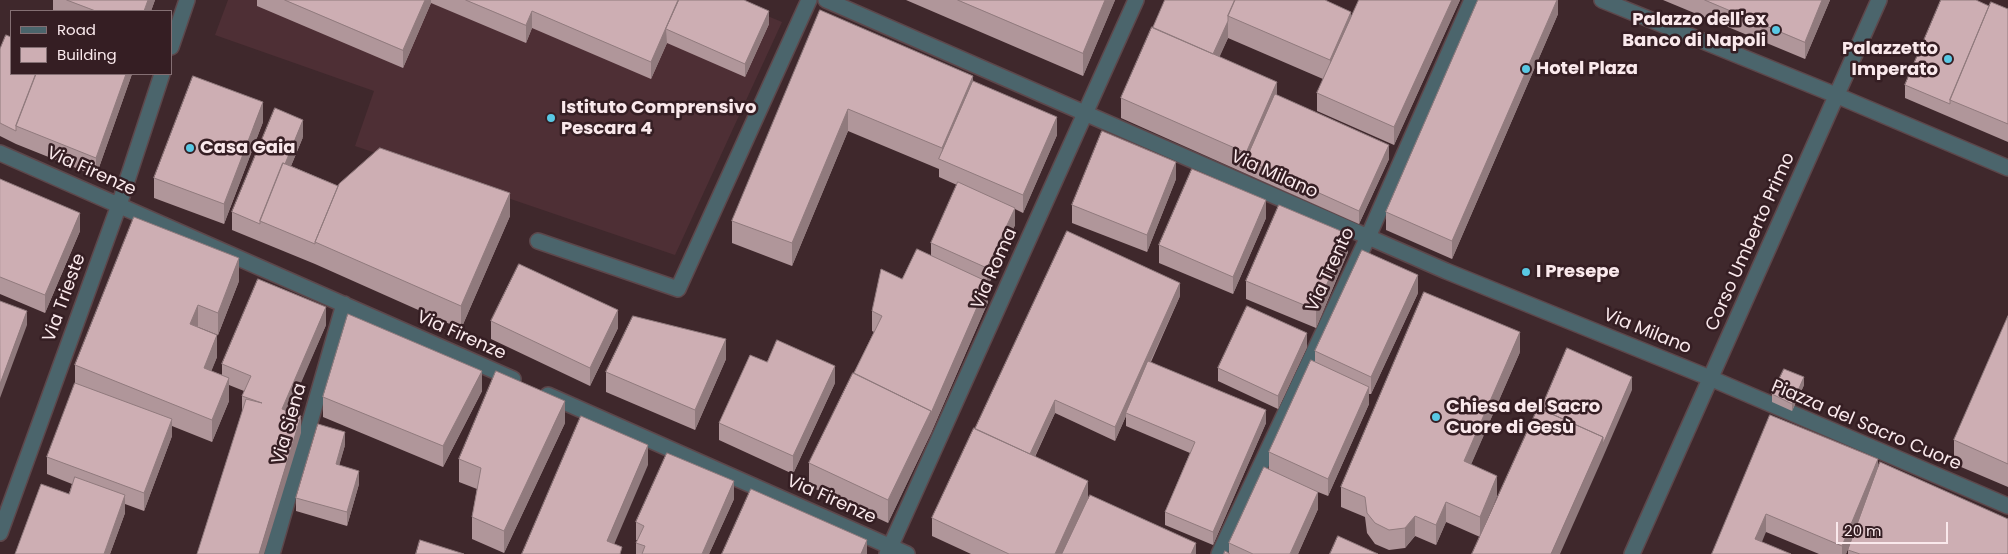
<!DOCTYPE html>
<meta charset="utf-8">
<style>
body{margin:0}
#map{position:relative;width:2008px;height:554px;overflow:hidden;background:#3f282c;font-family:Poppins,sans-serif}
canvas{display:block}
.legend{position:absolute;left:10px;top:10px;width:162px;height:65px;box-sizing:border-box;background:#351e23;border:1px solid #846f73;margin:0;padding:6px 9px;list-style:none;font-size:15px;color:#fae9ec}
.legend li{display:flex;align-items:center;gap:10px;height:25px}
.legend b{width:25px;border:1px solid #846f73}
.scale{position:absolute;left:1836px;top:522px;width:112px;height:22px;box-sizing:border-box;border:2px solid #fae9ec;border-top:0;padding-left:6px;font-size:15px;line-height:18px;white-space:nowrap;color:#fae9ec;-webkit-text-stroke:4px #351e23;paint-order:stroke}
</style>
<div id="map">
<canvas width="2008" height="554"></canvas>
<ul class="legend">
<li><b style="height:6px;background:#4b656c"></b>Road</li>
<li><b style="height:14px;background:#cdaeb3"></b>Building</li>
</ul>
<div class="scale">20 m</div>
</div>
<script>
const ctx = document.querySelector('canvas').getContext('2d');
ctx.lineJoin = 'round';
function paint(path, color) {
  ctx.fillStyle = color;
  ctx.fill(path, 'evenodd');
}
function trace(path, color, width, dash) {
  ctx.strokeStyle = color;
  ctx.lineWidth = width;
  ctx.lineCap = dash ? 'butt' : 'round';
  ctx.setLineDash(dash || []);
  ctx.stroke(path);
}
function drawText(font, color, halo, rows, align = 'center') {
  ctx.font = font + ' Poppins,sans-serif';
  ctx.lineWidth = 5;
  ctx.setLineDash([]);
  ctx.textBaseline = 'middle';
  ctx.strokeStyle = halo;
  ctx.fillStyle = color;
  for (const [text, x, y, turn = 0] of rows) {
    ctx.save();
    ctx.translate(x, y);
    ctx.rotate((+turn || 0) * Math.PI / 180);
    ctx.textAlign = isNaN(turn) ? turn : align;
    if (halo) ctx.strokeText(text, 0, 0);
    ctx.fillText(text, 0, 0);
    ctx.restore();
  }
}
const built = new Path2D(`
 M228 0H729L782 22 675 255 355 146 374 91 215 35Z`);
const lane = new Path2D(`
 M538 241 678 289 809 0`);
const street = new Path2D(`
 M826 0 1446 271 1710 378 2008 506
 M1602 0 1838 96 2008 168
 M171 47 187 0
 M0 153 513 379
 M548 395 907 554
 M0 533 119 205 162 74
 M272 554 344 304
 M887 554 1136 0
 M1219 554 1368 237 1472 0
 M1632 554 1879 0`);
const wall = new Path2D(`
 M53 0H155L151 11H53Z
 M257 0H744L769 24 745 77 667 43 651 79 532 28 526 43 431 3 403 68 257 6Z
 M906 0H1115L1083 76Z
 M1165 0 1351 17 1359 0H1460L1394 145 1317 111V93L1323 79 1228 38 1219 57 1277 95 1389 159 1359 224 1121 118V98Z
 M1558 0V14L1452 259 1386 230V212Z
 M1663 0H1830L1805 59Z
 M1989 6 2008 9V142L1905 98V85Z
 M820 10 973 81 1057 135 1023 213 1015 209V225L988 286V302L931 433 888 523 809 486V463L874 332 872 331V311L902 279 931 256V243L957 185 939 177V169L848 131 792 266 732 243V221Z
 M0 49 11 74H132L96 176 16 144 0 136Z
 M263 122 224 224 154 198V178Z
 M303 137 291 166 338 186 510 216 461 329 315 264 232 230V212Z
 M0 179 80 231 45 313 0 294Z
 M1176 179 1147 252 1072 223V205Z
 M1266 218 1233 294 1159 263V245Z
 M1348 252 1316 328 1246 299V281Z
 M239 281 218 335 198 327 217 357 211 371 222 375V364L326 325 288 411 301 433 242 411V396L244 391 229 385V401L212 442 172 426V436L144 511 125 504V513L110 554H15L69 494 72 484 47 474V457L75 383V365Z
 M1418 293 1371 394H1369V404L1328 496 1318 492V509L1298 554H1224L1229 553V543L1269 469V452L1315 362V351Z
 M1180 296 1151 362 1266 423 1213 545 1165 525V512L1190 453 1126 426V416L1115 441 1055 413 1035 457 1088 499 1196 554H971L932 536V518L975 429Z
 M2008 316V487L1954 464V440Z
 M491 321 618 328 590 386 491 339Z
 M1307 347 1278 409 1218 381V368Z
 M1520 352 1471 464 1497 496 1480 537 1446 522 1436 545 1415 536 1405 548 1389 550 1375 544 1367 533 1365 517 1341 507V487Z
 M726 359 695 430 606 392V372Z
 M835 383 793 474 719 440V423Z
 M1804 385 1792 411 1772 402V394Z
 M482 391 443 467 323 417V397Z
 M1770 415 1878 469 2008 554H1848V550L1855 531 1846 554H1819L1766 532 1712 554Z
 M565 423 504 553 472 539V517L477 489 459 482V459Z
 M345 445 339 465 359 484 347 526 296 511V498Z
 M734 499 709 554H636V543L637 540H636V522Z`);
const shadedWall = new Path2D(`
 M148 0H155L151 11H144Z
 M425 0H431V3L403 68V50Z
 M678 0H685L666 29 667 43 651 79V62Z
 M1105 0H1115L1083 76V53Z
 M1452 0H1460L1394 145V127Z
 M1557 0H1558V14L1452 259V241Z
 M1822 0H1830L1805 59V42Z
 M532 11V28L526 43V25Z
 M769 11V24L745 77V64Z
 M1351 12V35L1330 82V60Z
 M1228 21V38L1212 74V56Z
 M126 74H132L96 176V158Z
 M973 76V99L942 161V148Z
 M1277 82V103L1246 160V153Z
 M263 102V122L224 224V204Z
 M848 109V131L792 266V243Z
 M1057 117V135L1023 213V195Z
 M303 120V137L267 224 261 222Z
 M1389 145V159L1359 224V211Z
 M1176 162V179L1147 252V235Z
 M510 193V216L461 329V306Z
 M1266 200V218L1233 294V277Z
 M1015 208V225L988 286V302L931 433V413L987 282V268Z
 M80 213V231L45 313V295Z
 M1348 234V252L1316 328V310Z
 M239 258V281L218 335V313Z
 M1418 275V293L1371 394V377Z
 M1180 283V296L1127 413H1126V416L1115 441V427Z
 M198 305V327L190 324Z
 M326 307V325L282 427V409Z
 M618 310V328L590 386V368Z
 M27 311V325L0 398V384Z
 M1520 332V352L1464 481V461Z
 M1307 333V347L1278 409V396Z
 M217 335V357L204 390V368Z
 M726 339V359L695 430V410Z
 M835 366V383L793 474V456Z
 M482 371V391L443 467V446Z
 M1632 377V390L1603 457V444Z
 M1804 377V385L1792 411V404Z
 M229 378V401L212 442V420Z
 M1369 387V404L1328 496V479Z
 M1055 400V413L1028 471V458Z
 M565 401V423L504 553V531Z
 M1266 410V423L1213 545V532Z
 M931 411V433L888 523V500Z
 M301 416V433L264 554H259Z
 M172 419V436L144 511V493Z
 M345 432V445L336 477V464Z
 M1603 437V457L1560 554H1551Z
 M648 445V465L610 554 607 541Z
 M1878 459V477L1846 554H1842V546Z
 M359 471V484L347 526V512Z
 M1497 476V496L1480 537V517Z
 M734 481V499L709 554H702Z
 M1088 481V499L1063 554H1055Z
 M1318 492V509L1298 554H1290Z
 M125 495V513L110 554H104Z
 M1446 502V522L1436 545V525Z
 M1766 514V532L1757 554 1755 539Z
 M1415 516V536L1405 548V528Z
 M867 540V554H861Z
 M1196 543V554H1191Z`);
const building = new Path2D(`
 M67 0H148L144 11H96Z
 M285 0H425L403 50Z
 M466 0H678L651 62 532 11 526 25Z
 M679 0H744L769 11 745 64 666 29Z
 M958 0H1105L1083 53Z
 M1165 0H1235L1228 16V21L1213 54 1153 28Z
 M1235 0H1325L1351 12 1330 60 1228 16Z
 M1359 0H1452L1394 127 1317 93Z
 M1478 0H1557L1452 241 1386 212Z
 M1705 0H1822L1805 42Z
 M1941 0H1976L1989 6 1950 100V104L1905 85Z
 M1991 2 2008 9V124L1950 100Z
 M820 10 973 76 942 148 848 109 792 243 732 221Z
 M1152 27 1277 82 1246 153 1121 98Z
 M6 35 11 37V74H36L16 126V131L0 123V49Z
 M36 74H126L96 158 16 126Z
 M193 76 263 102 224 204 154 178Z
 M973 81 1057 117 1023 195 939 159Z
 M1275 94 1389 145 1359 211 1246 160Z
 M275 108 303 120 285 164 283 163 260 221V224L232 212Z
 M1102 131 1176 162 1147 235 1072 205Z
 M380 148 510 193 461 306 315 242 339 184Z
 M283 163 338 186 315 242V244L260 221Z
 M1192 169 1266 200 1233 277 1159 245Z
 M0 179 80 213 45 295 0 277Z
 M958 182 1015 208 987 268 931 243Z
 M1279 205 1348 234 1316 310 1246 281Z
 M134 217 239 258 218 313 198 305 190 324 217 335 204 368 229 378 212 420 75 365Z
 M1067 231 1180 283 1115 427 1055 400 1030 454 975 429Z
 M917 249 988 282 931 413V411L854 373 882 316 872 311 881 269 902 279Z
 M1362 250 1418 275 1371 377 1315 351Z
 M519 264 618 310 590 368 491 321Z
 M258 279 326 307 282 409 301 416 259 554H197L246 399 262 403 242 396 251 376 222 364Z
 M1424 292 1520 332 1464 461 1497 476 1480 517 1446 502 1436 525 1415 516 1405 528 1389 530 1375 523 1367 513 1365 497 1341 487Z
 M0 301 27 311 0 384Z
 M1247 306 1307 333 1278 396 1218 368Z
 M348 314 482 371 443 446 323 397Z
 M633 316 726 339 695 410 606 372Z
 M2008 316V464L1954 440Z
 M777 340 835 366 793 456 719 423 750 355 767 362Z
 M1567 348 1632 377 1603 444V437L1541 409Z
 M1311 360 1369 387 1328 479 1269 452Z
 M1148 361 1266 410 1213 532 1165 512 1195 442 1126 413Z
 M1784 369 1804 377 1792 404 1772 394Z
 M496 371 565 401 504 531 472 517 481 468 459 459Z
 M853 373 931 411 888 500 809 463Z
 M75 383 172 419 144 493 47 457Z
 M1538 408 1603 437 1551 554H1472Z
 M1770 415 1878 459 1842 546 1766 514 1755 539 1791 554H1712Z
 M581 416 648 445 607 541 622 547 620 554H522Z
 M318 424 345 432 336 464 359 471 347 512 296 498Z
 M974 428 1088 481 1055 554H1009L932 518Z
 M667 453 734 481 702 554H642L645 546 636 543 644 526 636 522Z
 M1880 462 2008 519V554H1860L1848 550Z
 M1264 467 1318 492 1290 554H1253L1229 543Z
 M75 477 125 495 104 554H15L41 484 69 494Z
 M751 489 867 540 861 554H722Z
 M1090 495 1196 543 1191 554H1062Z
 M1338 536 1378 554H1330Z
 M420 540 464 554H416Z
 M1225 551 1230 554H1224Z`);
const markers = [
 [1776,30,5,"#59c8e4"],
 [1948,59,5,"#59c8e4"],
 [1526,69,5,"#59c8e4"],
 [551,118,5,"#59c8e4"],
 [190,148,5,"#59c8e4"],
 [1526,272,5,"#59c8e4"],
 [1436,417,5,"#59c8e4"]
];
const poiNames = [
 ["Palazzo dell'ex",1766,20,"right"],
 ["Banco di Napoli",1766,41,"right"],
 ["Palazzetto",1938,49,"right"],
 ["Imperato",1938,70,"right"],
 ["Hotel Plaza",1536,69],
 ["Istituto Comprensivo",561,108],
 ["Pescara 4",561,129],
 ["Casa Gaia",200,148],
 ["I Presepe",1536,272],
 ["Chiesa del Sacro",1446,407],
 ["Cuore di Gesù",1446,428]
];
const streetNames = [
 ["Via Firenze",91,172,24],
 ["Via Milano",1274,175,24],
 ["Corso Umberto Primo",1751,242,-66],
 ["Via Roma",995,269,-66],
 ["Via Trento",1331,270,-65],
 ["Via Trieste",65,298,-70],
 ["Via Milano",1647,332,22],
 ["Via Firenze",461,336,24],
 ["Via Siena",290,424,-74],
 ["Piazza del Sacro Cuore",1866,426,23],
 ["Via Firenze",831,500,24]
];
paint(built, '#4e2f35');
trace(lane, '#5d474b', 18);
trace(street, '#5d474b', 18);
trace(lane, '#4b656c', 15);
trace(street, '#4b656c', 15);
paint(wall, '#b0969a');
paint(shadedWall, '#907a7d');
paint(building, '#cdaeb3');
trace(building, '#907a7d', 1);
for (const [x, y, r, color] of markers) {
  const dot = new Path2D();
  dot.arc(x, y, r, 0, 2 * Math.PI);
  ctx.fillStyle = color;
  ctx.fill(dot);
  trace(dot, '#351e23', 2);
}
drawText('bold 18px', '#fae9ec', '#351e23', poiNames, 'left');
drawText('18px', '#fae9ec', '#351e23', streetNames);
</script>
